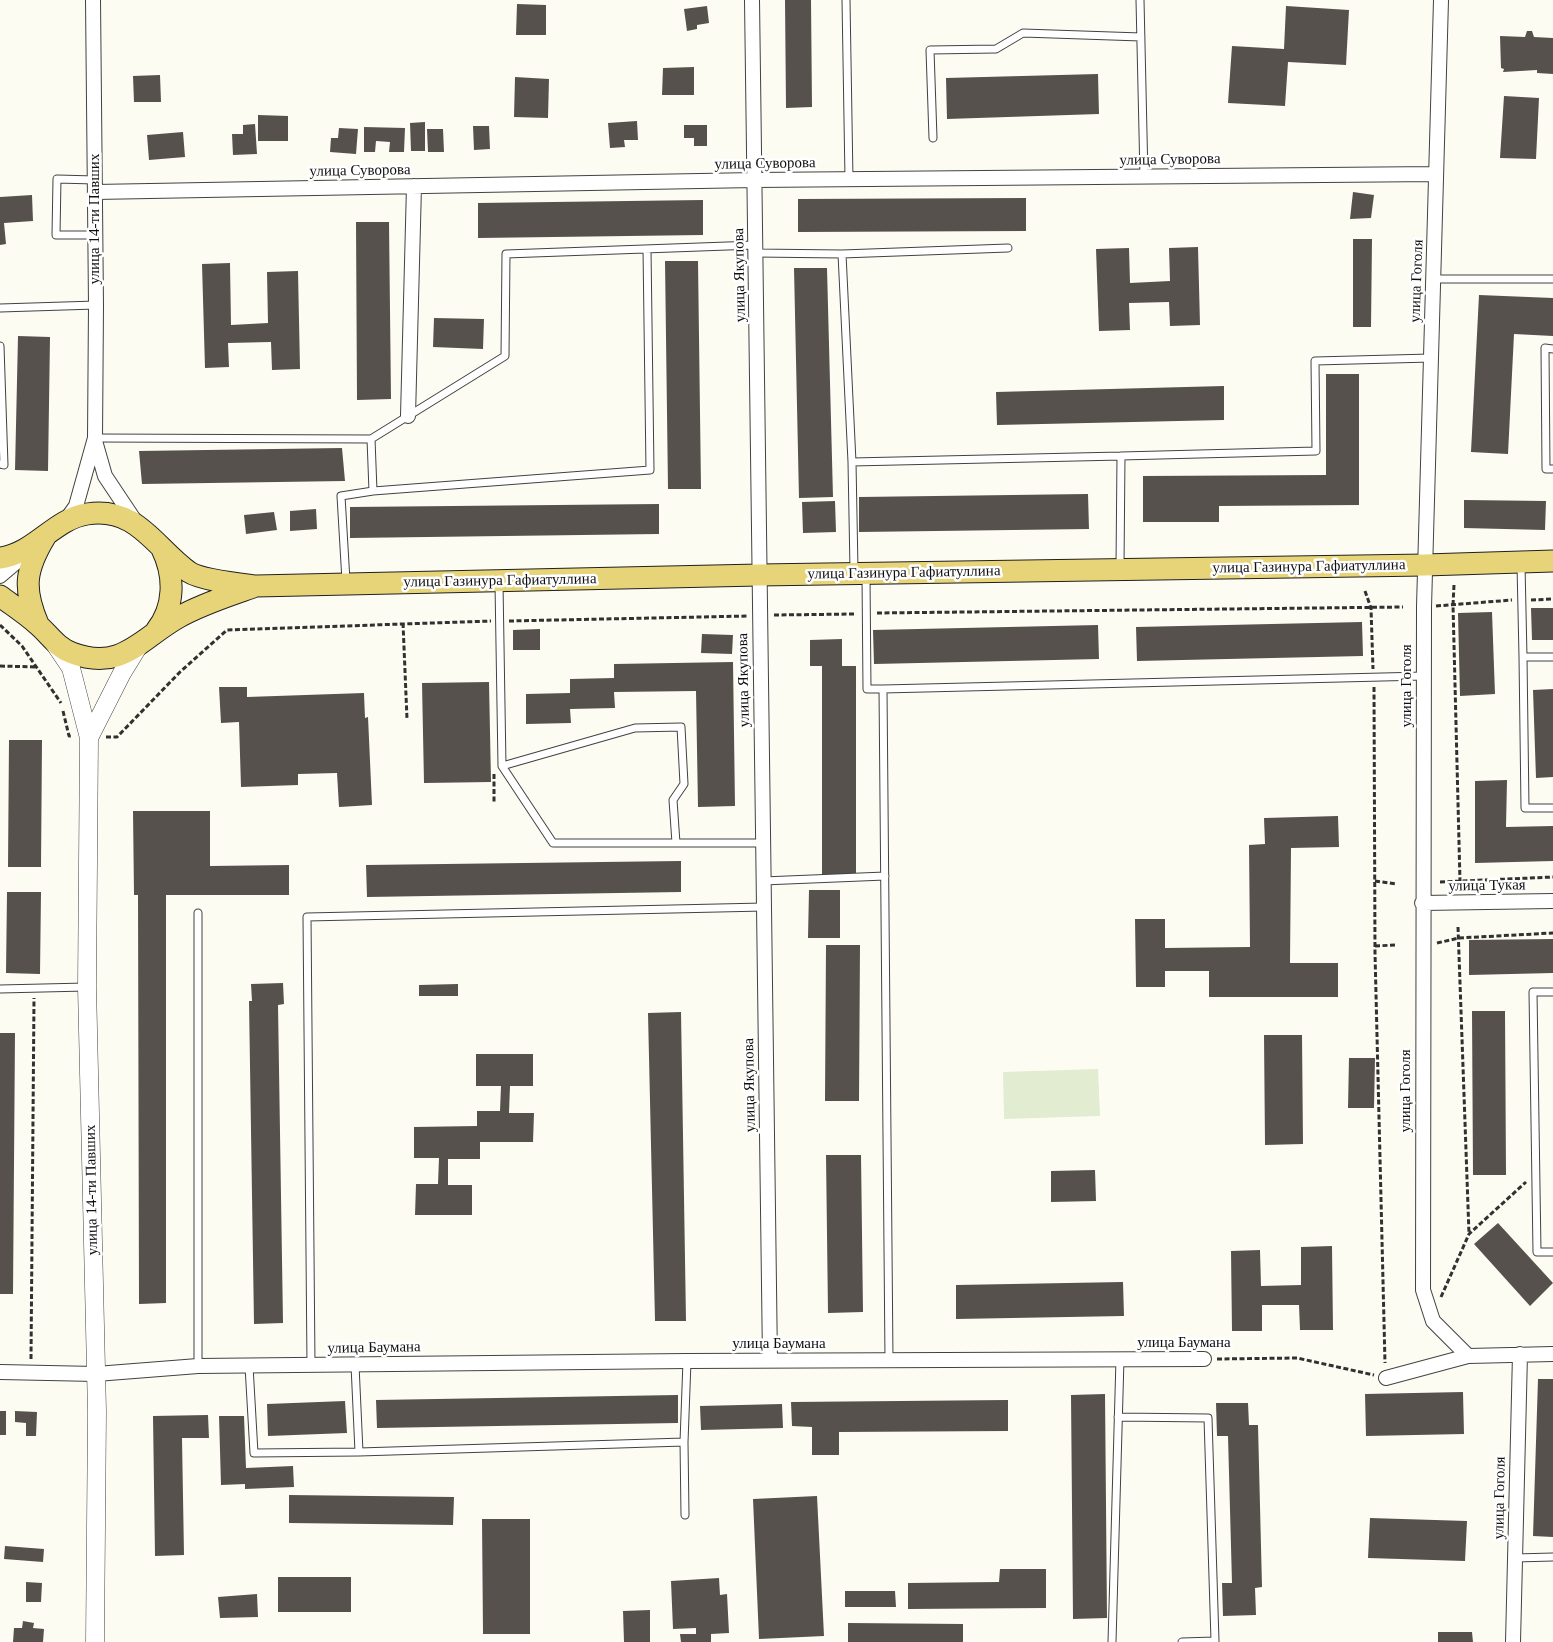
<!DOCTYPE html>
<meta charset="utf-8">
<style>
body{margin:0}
canvas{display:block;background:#fdfcf2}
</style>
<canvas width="1553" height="1642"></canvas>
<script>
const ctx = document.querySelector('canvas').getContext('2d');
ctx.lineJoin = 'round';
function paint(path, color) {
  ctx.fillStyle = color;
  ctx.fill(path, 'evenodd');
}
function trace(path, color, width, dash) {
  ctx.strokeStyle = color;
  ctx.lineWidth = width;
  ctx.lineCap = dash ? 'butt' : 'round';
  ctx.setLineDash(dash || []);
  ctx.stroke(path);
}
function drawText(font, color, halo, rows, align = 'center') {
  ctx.font = font + ' Georgia,serif';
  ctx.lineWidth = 5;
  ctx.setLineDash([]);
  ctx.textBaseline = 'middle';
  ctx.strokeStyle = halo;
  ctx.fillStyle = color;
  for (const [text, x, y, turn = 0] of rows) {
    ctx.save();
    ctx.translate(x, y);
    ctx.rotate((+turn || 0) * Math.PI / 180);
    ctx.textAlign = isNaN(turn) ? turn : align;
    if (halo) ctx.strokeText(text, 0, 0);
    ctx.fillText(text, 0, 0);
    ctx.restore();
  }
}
const pitch = new Path2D(`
 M1098 1069 1100 1116 1004 1119 1003 1072Z`);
const building = new Path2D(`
 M785 0H811L812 107 786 108Z
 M517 4 546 5V35H516Z
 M707 6 709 23 697 25V29L687 31 684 9Z
 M1286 6 1349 10 1346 65 1288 62 1285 106 1228 103 1232 46 1284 49Z
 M1527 31H1532L1534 37 1553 38V74L1537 73V70L1503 72 1504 69 1501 68 1500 36 1525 37Z
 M694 67V95H662L663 68Z
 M1098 74 1099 114 947 119 946 78Z
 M160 75 161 102H134L133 76Z
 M515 77 549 79 548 118 514 117Z
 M1504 96 1539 98 1536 159 1500 158Z
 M258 115 288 116V141H258Z
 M637 121 638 140H624L625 147 610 148 608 123Z
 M425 122V151H411L410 123Z
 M255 124 257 154 233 155 232 134H243V125Z
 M684 125H707V146H694V138H684Z
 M473 126H489L490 149 474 150Z
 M364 127 405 128 404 152H389L390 142 376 141 375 152H364Z
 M339 128 358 129 356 154 330 152 331 138H338Z
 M427 129H443L444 152H428Z
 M183 132 185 157 149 160 147 135Z
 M1353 192 1374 195 1371 218 1350 219Z
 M32 195 33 221 4 223 6 244 0 245V197Z
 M1026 198V231L798 232V199Z
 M703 200V235L478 238V203Z
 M356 222H389L391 399 357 400Z
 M1353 239H1372L1371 327H1353Z
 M1198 247 1200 325 1170 326 1169 302 1129 303 1130 330 1099 331 1096 249 1129 248 1130 283 1170 281 1169 248Z
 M665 261H698L701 489H668Z
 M230 263 231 325 268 323 267 272 298 271 300 369 272 370 271 342 228 343 229 367 205 368 202 264Z
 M794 268H827L833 497 799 498Z
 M1479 295 1553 298V336L1514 334 1508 454 1471 452Z
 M434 318 484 319 483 349 433 347Z
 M18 336 50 337 48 471 15 470Z
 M1326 374H1359V505L1219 506V522H1143V476L1326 475Z
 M1224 386V420L997 425 996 392Z
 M342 448 345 481 142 484 139 451Z
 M1088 494 1089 529 859 532V497Z
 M1464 500 1546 501 1545 530 1464 528Z
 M835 501 836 532 803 533 802 502Z
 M659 504V534L350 538V507Z
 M316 509 317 529 290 531V511Z
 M274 512 277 530 246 534 244 515Z
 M1531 608H1553V640H1532Z
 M1492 612 1495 694 1460 696 1458 613Z
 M1362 622 1363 656 1137 661 1136 627Z
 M1098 625 1099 659 874 664 873 630Z
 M540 629V650H513V630Z
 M702 634 733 635 732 654 701 653Z
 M842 639V666H856V877H822V666H810V640Z
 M733 662 735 806 698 807 696 691 614 692 615 708 570 709 571 723 526 724V694L570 693V679L614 678V664Z
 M489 682 491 782 424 783 422 683Z
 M219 687H247V697L364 693 365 718 368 717 372 805 339 807 337 773 298 774V785L241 787 239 722 221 723Z
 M1553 689V777L1536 778 1533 690Z
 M9 740H42L41 867H8Z
 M1507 780 1506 827 1553 826V861L1475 863V781Z
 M133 811H210V866L289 865V895H166V1303L139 1304 138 895H134Z
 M1338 816 1339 847 1291 848 1290 963H1338V997H1209V971H1165V987H1136L1135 919H1165V948L1250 947 1249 845 1265 844 1264 818Z
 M681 861V892L367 897 366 865Z
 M809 890H840V938H808Z
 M7 892H41L40 974 6 973Z
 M1553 939V973L1469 975V940Z
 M826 945H860L859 1101H825Z
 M283 983 284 1004 278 1005 283 1323 254 1324 249 1001H252L251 984Z
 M458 984V996H419V985Z
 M1472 1011H1505L1506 1175H1473Z
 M681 1012 686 1321H655L648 1013Z
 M0 1033H15L13 1294H0Z
 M1264 1035H1302L1303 1144 1265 1145Z
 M476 1054H533V1086H510L509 1113H534L533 1142H480V1159H448V1185H472V1215H415L416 1184H438L439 1158H414V1127L477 1126V1111H500L501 1086H476Z
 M1349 1058H1375L1374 1108H1348Z
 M826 1155H861L863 1312 828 1313Z
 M1095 1170 1096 1201 1051 1202V1171Z
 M1498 1223 1553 1283 1530 1306 1474 1244Z
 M1332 1246 1333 1330H1300L1299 1305H1262V1331H1232L1231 1251 1260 1250 1261 1286 1301 1285V1247Z
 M1123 1282 1124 1316 956 1319V1285Z
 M1538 1379H1553V1537L1533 1536Z
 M1463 1392 1464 1434 1366 1436 1365 1394Z
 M1105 1394 1107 1618 1073 1619 1071 1395Z
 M678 1395V1423L377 1428 376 1400Z
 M1008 1400V1431L839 1432V1455H812V1427L792 1426 791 1402Z
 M345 1401 347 1433 268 1436 267 1404Z
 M1216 1403H1248L1249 1425H1258L1262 1587 1255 1588 1256 1615 1223 1616 1222 1583H1232L1228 1436H1217Z
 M782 1404 783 1428 701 1430 700 1406Z
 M0 1411H6V1435H0Z
 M15 1411 37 1412 36 1436H26V1423L15 1422Z
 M208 1415 209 1438H182L184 1555 155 1556 153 1416Z
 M219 1416H244L246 1468 293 1466 294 1487 245 1489V1484L221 1485Z
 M289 1495 454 1497 453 1525 289 1523Z
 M817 1496 824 1636 759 1639 753 1499Z
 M1370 1518 1467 1521 1465 1561 1368 1558Z
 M482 1519H530V1634H483Z
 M5 1546 44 1549 43 1562 4 1559Z
 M1000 1569H1046V1608L908 1609V1583L999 1582Z
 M278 1577H351V1612H278Z
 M719 1578 720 1595 727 1594 729 1633 711 1634V1642H681L680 1634H696V1628L673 1629 671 1581Z
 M26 1582 42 1583 41 1602H26Z
 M845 1591H895L896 1607H845Z
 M257 1594 258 1617 220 1618 218 1597Z
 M650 1610V1642H624L623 1611Z
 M23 1621 34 1623 33 1628 44 1629 43 1642H13L14 1628H22Z
 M848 1623 963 1624V1642H848Z
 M1438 1632H1472L1473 1642H1438Z`);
const path = new Path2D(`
 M1454 585 1453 605 1460 882
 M1365 591 1371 608 1373 669
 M1531 600 1553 599
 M1436 606 1512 600
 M877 613 1403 607
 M774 615 856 614
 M509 621 748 616
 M403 623 407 719
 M0 625 22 646 61 703
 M0 666 37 667
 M1374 687 1375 953 1385 1363
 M63 711 69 736H73
 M106 737H117L180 672 227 630 491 621
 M494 774V802
 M1375 881 1397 884
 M1440 882 1553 877
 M1458 927 1469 1234
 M1437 943 1459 938 1553 933
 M1375 946 1395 945
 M1441 1297 1469 1234 1526 1182
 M31 1359 34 998
 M1217 1359 1297 1358 1374 1375`);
const service = new Path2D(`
 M846 0 849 179
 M1140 0 1144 177
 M933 138 930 50 996 49 1023 33 1141 37
 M95 235H56L57 179 95 180
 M756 253 842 254 852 462
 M842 254 1008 248
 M1433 279H1553
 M0 308 96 305
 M0 346 4 465 0 464
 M1553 349 1545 348 1546 469H1553
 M95 438 371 439
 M373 491 650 470 647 249
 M1521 565 1523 657
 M1120 566 1121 456 1316 451 1315 361 1431 358
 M854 570 852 462 1121 456
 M866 576 867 689H883
 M346 581 341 496 373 491 371 439 505 356 506 254 755 245
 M499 584 502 766
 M1553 657H1523L1525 808H1553
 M676 843 673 800 684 784 681 727 635 728 502 766 553 843H763
 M763 881 885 876
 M0 989 86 987
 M1553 992H1533L1537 1252H1553
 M889 1360 883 689 1424 676
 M311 1365 307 917 764 907
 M355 1365 359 1452 684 1442 685 1515
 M198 1366V913
 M249 1366 254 1453 359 1452
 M1118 1417 1208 1418 1215 1641 1182 1642
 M684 1442 687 1361
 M1515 1558 1553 1557
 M1112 1642 1120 1359`);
const minor = new Path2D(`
 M752 0 770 1360
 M1441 0 1424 607 1423 1290 1433 1321 1468 1356
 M95 192 755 180 1436 174
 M408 416 414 186
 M95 441 105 476 135 521
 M66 520 76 506 95 438 96 305 93 0
 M0 576 26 554
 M1422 903 1553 901
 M0 1372 96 1374 198 1366 687 1361 1204 1359
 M1386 1378 1468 1356 1553 1354
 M1513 1642 1520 1354`);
const tertiary = new Path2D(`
 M54 643 71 668 89 738 87 987 97 1412 95 1642
 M89 738 122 673 138 647`);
const primary = new Path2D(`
 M0 558C34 554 54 519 87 514 137 506 155 548 189 572 201 580 240 584 256 586L759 575 1425 565 1553 561
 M0 596C12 605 26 614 37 624 49 634 56 647 72 653 122 672 141 638 179 617 202 604 228 596 253 587
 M38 624C23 589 25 570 45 537
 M156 631C175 607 175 576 162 549`);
const streetNames = [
 ["улица Суворова",1170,160,-1],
 ["улица Суворова",765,164,-1],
 ["улица Суворова",360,171,-1],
 ["улица 14-ти Павших",95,219,-90],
 ["улица Якупова",740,275,-91],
 ["улица Гоголя",1417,281,-88],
 ["улица Газинура Гафиатуллина",1309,567,-1],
 ["улица Газинура Гафиатуллина",904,573,-1],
 ["улица Газинура Гафиатуллина",500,581,-1],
 ["улица Якупова",744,680,-91],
 ["улица Гоголя",1407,686,-90],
 ["улица Тукая",1487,886,-1],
 ["улица Якупова",750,1085,-91],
 ["улица Гоголя",1406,1091,-90],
 ["улица 14-ти Павших",92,1190,-91],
 ["улица Баумана",1184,1343],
 ["улица Баумана",779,1344],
 ["улица Баумана",374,1348,-1],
 ["улица Гоголя",1500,1498,-89]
];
paint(pitch, '#e1ecd0');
paint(building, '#56514d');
trace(service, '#424242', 9);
trace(minor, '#424242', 16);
trace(tertiary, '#424242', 19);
trace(primary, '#202020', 23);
trace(path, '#313131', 3, [5, 2.5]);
trace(service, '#fff', 7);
trace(minor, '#fff', 14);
trace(tertiary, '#fff', 18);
trace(primary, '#e7d479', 21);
drawText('15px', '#0f0f0f', '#fff', streetNames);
</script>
